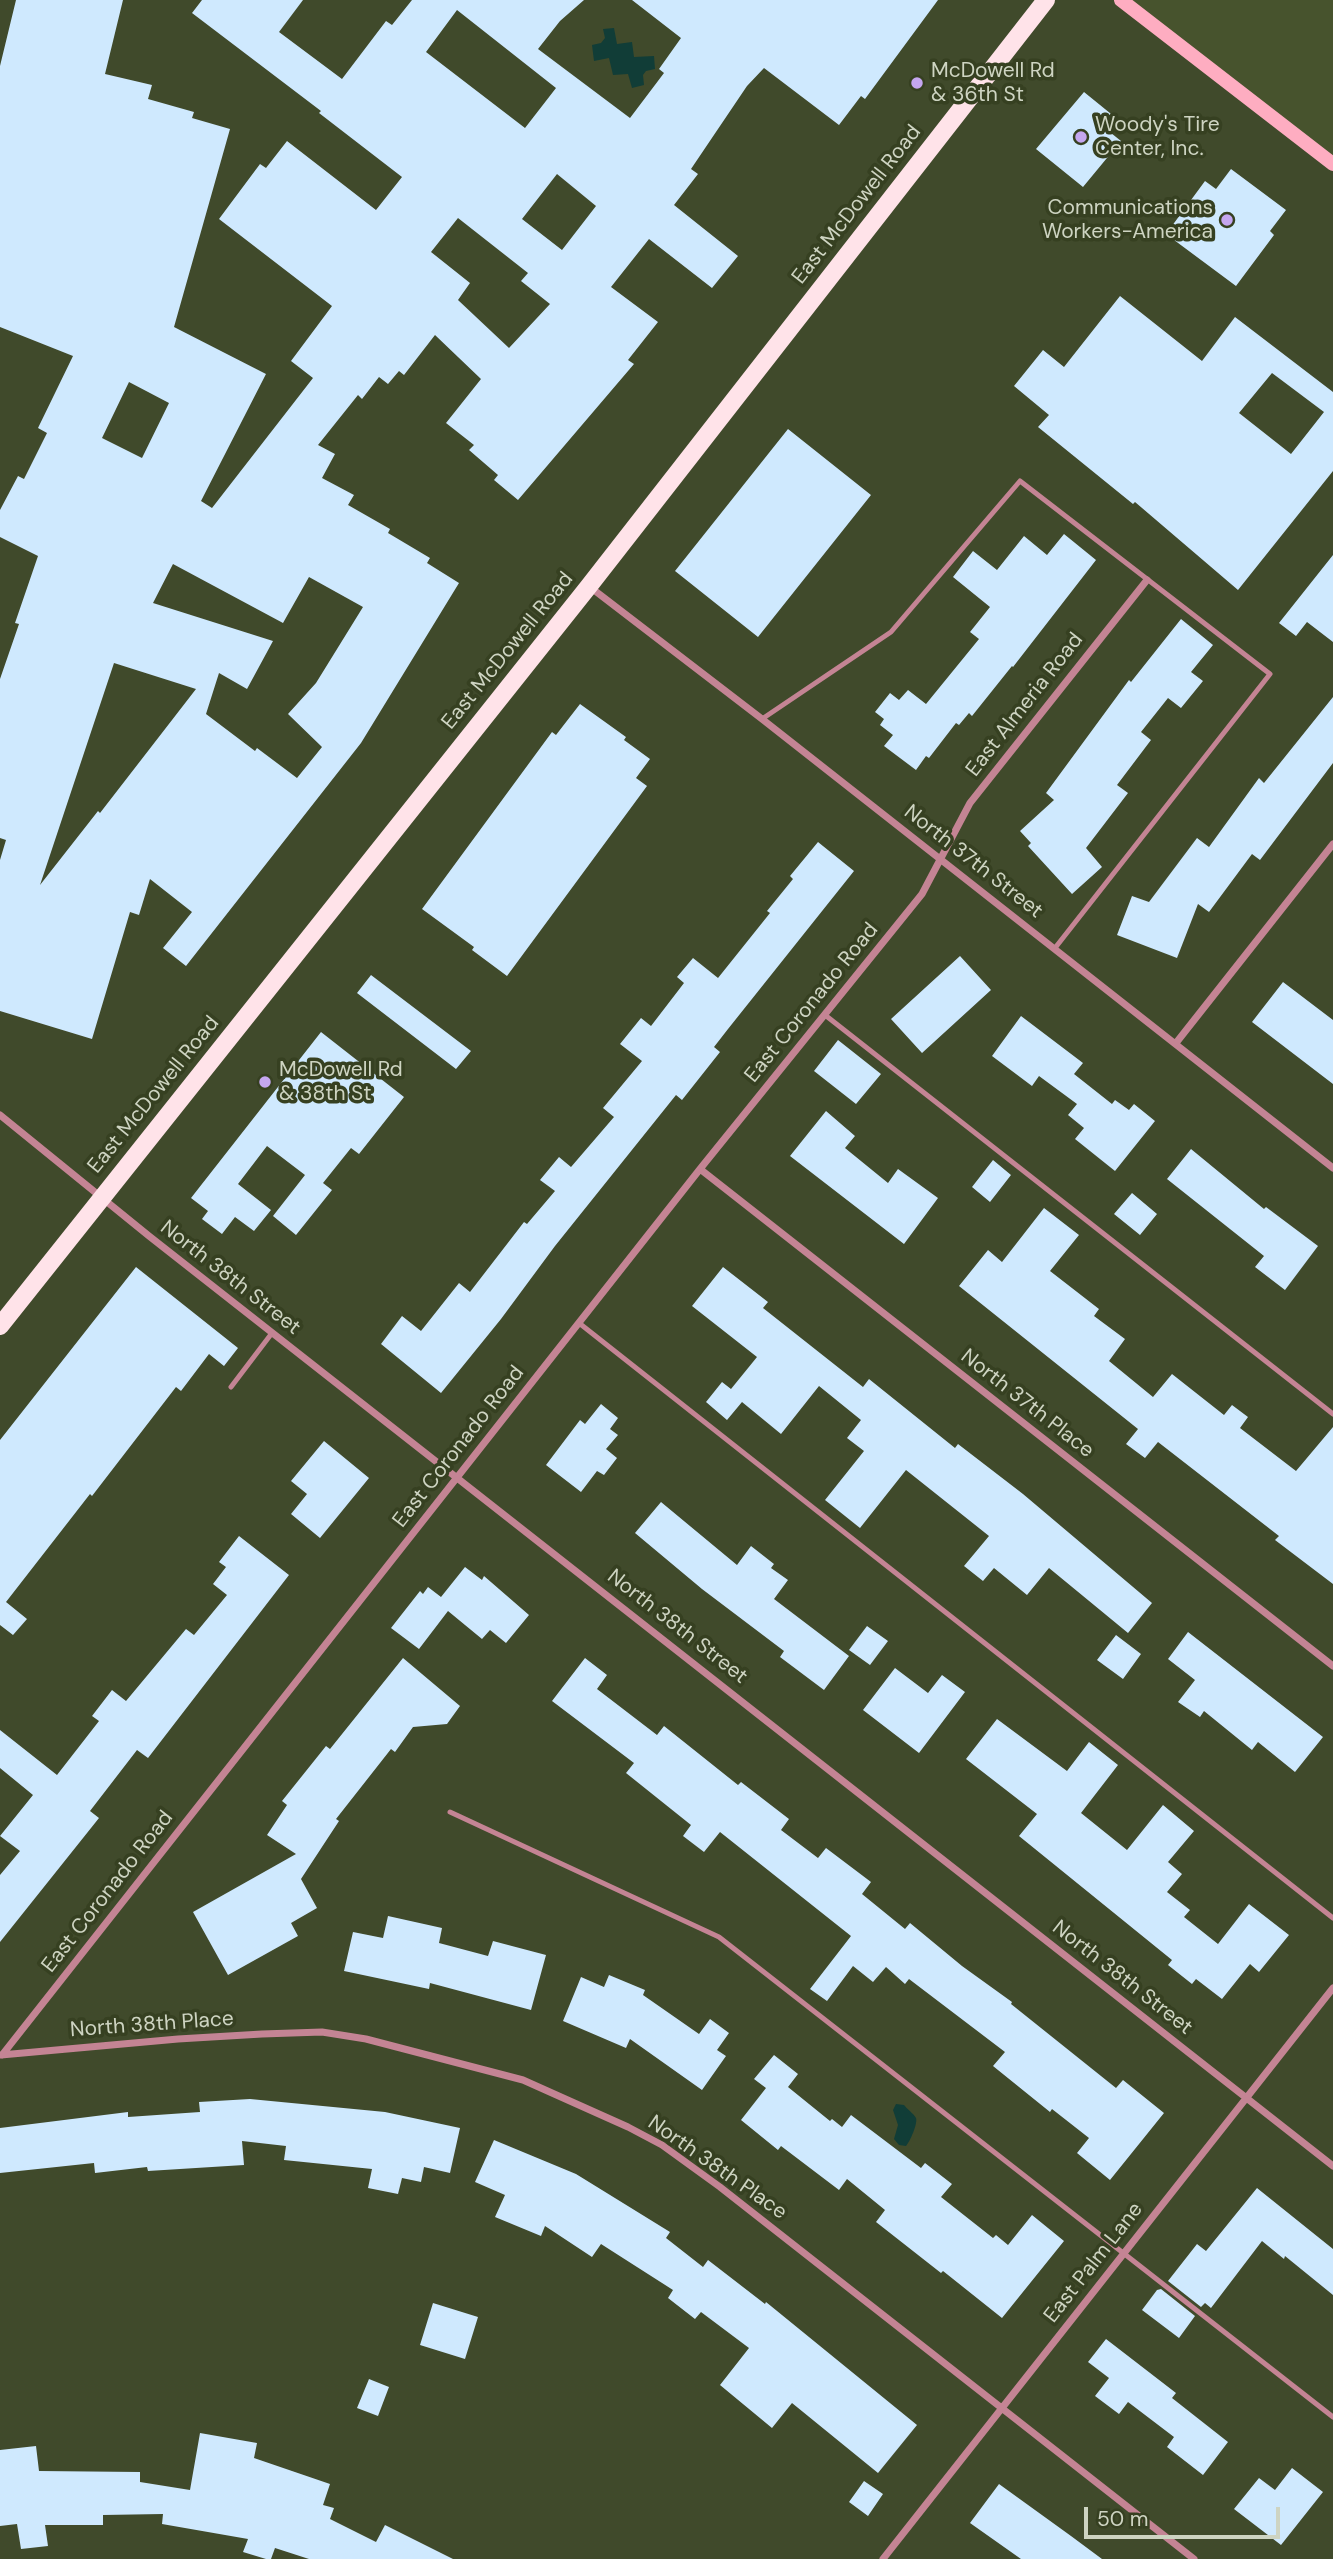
<!DOCTYPE html>
<style>
body{margin:0}
#map{position:relative;width:1333px;height:2559px;overflow:hidden;background:#404a2b;font-family:"DM Sans",sans-serif}
canvas{display:block}
.scale{position:absolute;left:1084px;top:2507px;width:196px;height:32px;box-sizing:border-box;border:4px solid #ced4c2;border-top:0;padding-left:9px;font-size:21px;line-height:24px;white-space:nowrap;color:#ced4c2;-webkit-text-stroke:5px #364021;paint-order:stroke}
</style>
<div id="map">
<canvas width="1333" height="2559"></canvas>
<div class="scale">50 m</div>
</div>
<script>
const ctx = document.querySelector('canvas').getContext('2d');
ctx.lineJoin = 'round';
function paint(path, color) {
  ctx.fillStyle = color;
  ctx.fill(path, 'evenodd');
}
function trace(path, color, width, dash) {
  ctx.strokeStyle = color;
  ctx.lineWidth = width;
  ctx.lineCap = dash ? 'butt' : 'round';
  ctx.setLineDash(dash || []);
  ctx.stroke(path);
}
function drawText(font, color, halo, rows, align = 'center') {
  ctx.font = font + ' "DM Sans",sans-serif';
  ctx.lineWidth = 7;
  ctx.setLineDash([]);
  ctx.textBaseline = 'middle';
  ctx.strokeStyle = halo;
  ctx.fillStyle = color;
  for (const [text, x, y, turn = 0] of rows) {
    ctx.save();
    ctx.translate(x, y);
    ctx.rotate((+turn || 0) * Math.PI / 180);
    ctx.textAlign = isNaN(turn) ? turn : align;
    if (halo) ctx.strokeText(text, 0, 0);
    ctx.fillText(text, 0, 0);
    ctx.restore();
  }
}
const built = new Path2D(`
 M1121 0H1333V164Z`);
const water = new Path2D(`
 M614 28 617 44 632 42 634 57 654 56 655 69 646 71 643 75 644 85 632 88 628 74 613 75 609 58 594 61 592 45 601 43 605 38 603 29Z
 M896 2104 904 2105C907 2109 914 2114 916 2118 918 2123 910 2142 906 2146L899 2145 894 2139 898 2125 893 2110Z`);
const building = new Path2D(`
 M16 0H123L105 74 152 85 148 99 194 112 192 118 230 129 174 327 266 374 201 501 212 508 313 378 291 361 332 306 219 219 260 164 266 168 287 141 376 210 402 177 319 113 321 111 192 13 202 0H303L279 32 342 79 386 21 392 25 412 0H584L560 21 538 49 630 118 664 73 659 69 681 38 632 0H938L865 99 861 96 839 125 764 68 747 86 691 169 698 174 674 205 738 256 712 288 649 239 611 287 658 322 628 360 634 364 518 500 494 480 498 475 469 450 474 445 446 423 481 379 435 335 404 375 399 371 388 384 379 377 362 399 358 395 318 445 335 454 322 478 354 495 348 505 390 529 388 533 430 558 427 563 459 583 361 743 186 966 163 948 192 912 150 879 139 915 130 912 92 1039 0 1011V860L6 840 0 838V679L19 624 15 623 38 556 0 537V510L18 476 24 479 47 433 38 428 73 356 0 327V66ZM457 10 556 88 525 128 426 52ZM557 174 596 206 562 250 522 219ZM458 218 528 273 521 281 550 304 509 348 458 300 470 283 431 252ZM129 382 169 403 142 458 102 438ZM173 564 283 623 309 577 363 607 316 683 288 714 322 747 297 778 257 748 255 751 206 714 219 673 247 689 273 641 153 603ZM114 663 196 689 100 813 98 811 40 885Z
 M1084 92 1121 122 1111 133 1121 141 1083 187 1036 149Z
 M1231 169 1286 210 1270 231 1274 235 1236 286 1166 234 1205 181 1216 189Z
 M1120 296 1202 361 1235 317 1333 392V471L1238 590 1135 502 1133 504 1038 427 1049 415 1014 386 1043 350 1064 367ZM1272 373 1324 412 1291 454 1239 413Z
 M788 429 871 495 758 637 675 571Z
 M1064 534 1096 560 1013 667 1012 666 972 716 969 713 959 725 956 723 929 758 926 756 916 770 884 746 893 735 880 725 884 719 875 712 890 693 899 700 908 690 926 704 979 639 970 632 990 607 953 577 973 551 997 570 1024 536 1047 555Z
 M1333 555V642L1307 622 1296 636 1279 623Z
 M1181 619 1213 645 1191 672 1203 681 1181 708 1168 698 1141 732 1151 740 1117 785 1128 793 1086 848 1102 867 1072 894 1028 846 1031 843 1020 831 1054 800 1046 793 1129 680 1131 682Z
 M1333 697V763L1260 860 1252 854 1209 912 1198 904 1177 958 1117 935 1132 896 1149 902 1197 838 1209 847 1259 778 1264 783Z
 M580 704 626 737 624 740 650 759 636 778 647 786 507 976 472 950 474 947 422 909 552 732 556 735Z
 M818 842 854 871 728 1029 714 1047 720 1052 682 1100 676 1095 555 1246 501 1319 441 1393 381 1344 402 1316 421 1331 459 1283 470 1292 524 1222 527 1224 555 1191 540 1180 559 1157 571 1167 614 1117 603 1108 642 1061 620 1044 641 1018 651 1026 684 983 677 977 693 958 718 978 770 913 767 911 793 879 790 876Z
 M960 956 991 990 922 1053 891 1019Z
 M371 975 471 1051 456 1069 357 993Z
 M1283 982 1333 1020V1084L1252 1022Z
 M1021 1016 1083 1063 1074 1074 1112 1104 1115 1100 1129 1110 1134 1104 1155 1121 1115 1171 1075 1139 1084 1128 1068 1115 1077 1104 1039 1076 1032 1086 992 1056Z
 M321 1032 404 1097 359 1154 351 1148 323 1183 332 1190 296 1235 273 1216 305 1175 267 1146 238 1184 271 1210 254 1231 235 1217 222 1234 202 1219 208 1211 191 1198Z
 M838 1040 881 1074 856 1104 814 1071Z
 M826 1111 855 1136 845 1148 888 1183 898 1169 938 1198 904 1244 790 1156Z
 M1191 1149 1264 1209 1266 1207 1318 1246 1285 1290 1255 1267 1264 1256 1167 1179Z
 M993 1160 1011 1175 990 1202 972 1187Z
 M1132 1193 1157 1214 1140 1235 1114 1214Z
 M1044 1208 1079 1235 1050 1271 1099 1309 1094 1316 1125 1339 1109 1361 1153 1397 1172 1374 1224 1415 1232 1405 1248 1417 1240 1428 1296 1471 1333 1427V1584L1275 1540 1279 1536 1158 1442 1145 1458 1126 1444 1138 1429 959 1286 988 1250 1002 1262Z
 M136 1267 238 1348 224 1366 209 1354 181 1391 176 1387 92 1496 90 1494 6 1602 27 1619 13 1635 0 1625V1440Z
 M723 1267 768 1302 763 1308 863 1387 869 1379 955 1448 958 1444 1023 1494 1152 1603 1128 1633 1049 1568 1027 1595 994 1568 983 1581 964 1566 989 1536 906 1470 860 1528 825 1500 864 1451 847 1438 861 1420 819 1386 781 1434 742 1402 727 1420 706 1402 722 1382 731 1389 757 1357 692 1306Z
 M601 1404 618 1418 610 1429 618 1435 606 1449 617 1458 604 1475 597 1471 581 1492 546 1465 580 1420 585 1424Z
 M324 1441 369 1478 320 1538 291 1514 307 1494 291 1481Z
 M661 1502 737 1565 751 1546 774 1564 771 1568 788 1580 774 1599 849 1656 824 1690 780 1657 784 1651 702 1589 635 1533Z
 M239 1536 289 1575 148 1758 137 1750 90 1811 99 1818 0 1942V1875L20 1851 0 1836 33 1795 0 1768V1730L57 1775 99 1721 92 1716 112 1690 126 1701 186 1629 194 1635 227 1595 213 1584 226 1567 219 1562Z
 M465 1567 482 1580 484 1576 529 1615 506 1643 490 1630 482 1639 448 1611 419 1649 391 1628 420 1591 423 1594 428 1587 441 1597Z
 M867 1626 888 1641 870 1665 849 1650Z
 M1188 1632 1323 1737 1295 1772 1258 1742 1252 1750 1204 1711 1200 1717 1178 1702 1195 1680 1168 1659Z
 M1116 1635 1141 1654 1123 1679 1097 1660Z
 M403 1658 460 1706 447 1724 413 1727 395 1752 391 1749 336 1819 339 1821 301 1879 317 1908 291 1923 298 1936 228 1975 193 1912 296 1854 267 1835 287 1805 282 1801 326 1746 330 1749Z
 M585 1658 607 1675 597 1689 657 1735 664 1726 738 1785 741 1782 789 1819 781 1830 818 1858 826 1848 871 1882 862 1894 905 1929 910 1923 962 1966 1012 2002 1011 2004 1116 2088 1123 2080 1164 2113 1110 2180 1077 2153 1089 2138 1052 2109 1050 2112 993 2066 1005 2052 909 1979 905 1984 886 1967 873 1982 853 1966 827 2001 810 1989 851 1936 720 1832 704 1852 683 1836 691 1825 626 1773 634 1763 552 1701Z
 M895 1668 928 1693 942 1675 965 1692 919 1753 863 1710Z
 M997 1719 1067 1771 1089 1742 1118 1765 1081 1813 1127 1850 1163 1805 1194 1831 1168 1862 1182 1874 1167 1892 1190 1910 1184 1917 1218 1944 1249 1904 1289 1935 1259 1972 1250 1964 1222 1999 1196 1979 1192 1984 1168 1965 1172 1960 1019 1836 1037 1814 966 1759Z
 M388 1916 442 1928 439 1943 488 1956 493 1941 546 1955 531 2010 430 1983 429 1989 344 1971 353 1932 383 1938Z
 M609 1975 645 1990 643 1995 699 2034 710 2019 729 2033 717 2050 726 2056 702 2090 630 2039 626 2048 563 2021 581 1977 604 1987Z
 M774 2055 798 2074 788 2087 830 2121 832 2119 842 2127 851 2115 921 2168 925 2163 952 2184 941 2197 993 2238 996 2235 1008 2245 1032 2215 1064 2241 1002 2318 943 2271 941 2273 876 2222 885 2210 847 2179 839 2190 781 2146 778 2150 741 2120 766 2088 754 2079Z
 M250 2099 385 2112 460 2128 450 2173 424 2167 421 2182 402 2178 398 2194 368 2188 372 2169 284 2160 286 2146 242 2141 244 2165 148 2171 147 2167 95 2173 94 2163 0 2173V2128L128 2112V2117L200 2112 199 2102Z
 M494 2140 576 2174 670 2232 666 2238 703 2267 708 2260 765 2304 766 2302 917 2425 878 2473 792 2403 772 2428 720 2385 749 2348 701 2312 695 2319 668 2298 673 2290 601 2244 592 2257 545 2226 541 2236 495 2217 505 2195 475 2182Z
 M1257 2188 1333 2249V2295L1285 2256 1284 2259 1262 2241 1211 2308 1205 2303 1201 2307 1168 2281 1197 2244 1206 2251Z
 M1161 2289 1195 2316 1179 2338 1142 2310 1157 2290Z
 M433 2303 478 2317 465 2359 420 2345Z
 M1106 2339 1176 2393 1172 2398 1228 2442 1203 2475 1167 2447 1174 2437 1128 2402 1119 2414 1095 2396 1109 2378 1088 2362Z
 M369 2379 389 2387 378 2416 357 2408Z
 M200 2433 257 2443 254 2458 330 2484 323 2505 334 2508 330 2519 376 2542 385 2525 453 2559H309L275 2548 271 2559H266L243 2552 248 2539 162 2524 163 2514 103 2515V2525H45L48 2546 21 2549 17 2524 0 2526V2450L36 2446 39 2471 140 2472V2482L190 2490Z
 M1292 2468 1323 2492 1281 2545 1234 2509 1259 2478 1275 2490Z
 M864 2481 883 2494 868 2516 849 2502Z
 M999 2484 1071 2536 1102 2559H1021L970 2523Z`);
const service = new Path2D(`
 M762 719 891 632 1020 481 1270 674 1055 948
 M825 1015 1333 1414
 M579 1323 1333 1918
 M231 1387 272 1333
 M450 1812 719 1937 1333 2417`);
const minor = new Path2D(`
 M590 587 762 719 1333 1168
 M1176 1043 1333 844
 M0 1115 149 1236 1333 2166
 M700 1169 1333 1666
 M1 2055 178 2039 262 2034 322 2032 366 2039 523 2080 628 2127 662 2145 720 2187 1194 2559
 M2 2055 700 1169 922 894 970 803 1147 580
 M883 2559 1333 1988`);
const secondary = new Path2D(`
 M1121 0 1333 164`);
const primary = new Path2D(`
 M0 1326 589 586 1046 0`);
const markers = [
 [917,83,7,"#c5a6f0"],
 [1081,137,7,"#c5a6f0"],
 [1227,220,7,"#c5a6f0"],
 [265,1082,7,"#c5a6f0"]
];
const poiNames = [
 ["McDowell Rd",931,71],
 ["& 36th St",931,95],
 ["Woody's Tire",1095,125],
 ["Center, Inc.",1095,149],
 ["Communications",1213,208,"right"],
 ["Workers-America",1213,232,"right"],
 ["McDowell Rd",279,1070],
 ["& 38th St",279,1094]
];
const streetNames = [
 ["East McDowell Road",857,205,-52],
 ["East McDowell Road",508,651,-51],
 ["East Almeria Road",1025,705,-52],
 ["North 37th Street",973,862,38],
 ["East Coronado Road",812,1003,-51],
 ["East McDowell Road",154,1095,-51],
 ["North 38th Street",230,1278,38],
 ["North 37th Place",1027,1404,38],
 ["East Coronado Road",459,1447,-52],
 ["North 38th Street",677,1627,38],
 ["East Coronado Road",108,1892,-52],
 ["North 38th Street",1122,1978,38],
 ["North 38th Place",152,2025,-4],
 ["North 38th Place",717,2168,35],
 ["East Palm Lane",1094,2263,-52]
];
paint(built, '#47532d');
paint(water, '#113d37');
paint(building, '#cfe9fe');
trace(service, '#c48494', 5);
trace(minor, '#c48494', 7);
trace(secondary, '#feadc1', 14);
trace(primary, '#ffe3e9', 18);
for (const [x, y, r, color] of markers) {
  const dot = new Path2D();
  dot.arc(x, y, r, 0, 2 * Math.PI);
  ctx.fillStyle = color;
  ctx.fill(dot);
  trace(dot, '#364021', 2.5);
}
drawText('21px', '#ced4c2', '#364021', poiNames, 'left');
drawText('21px', '#ced4c2', '#364021', streetNames);
</script>
